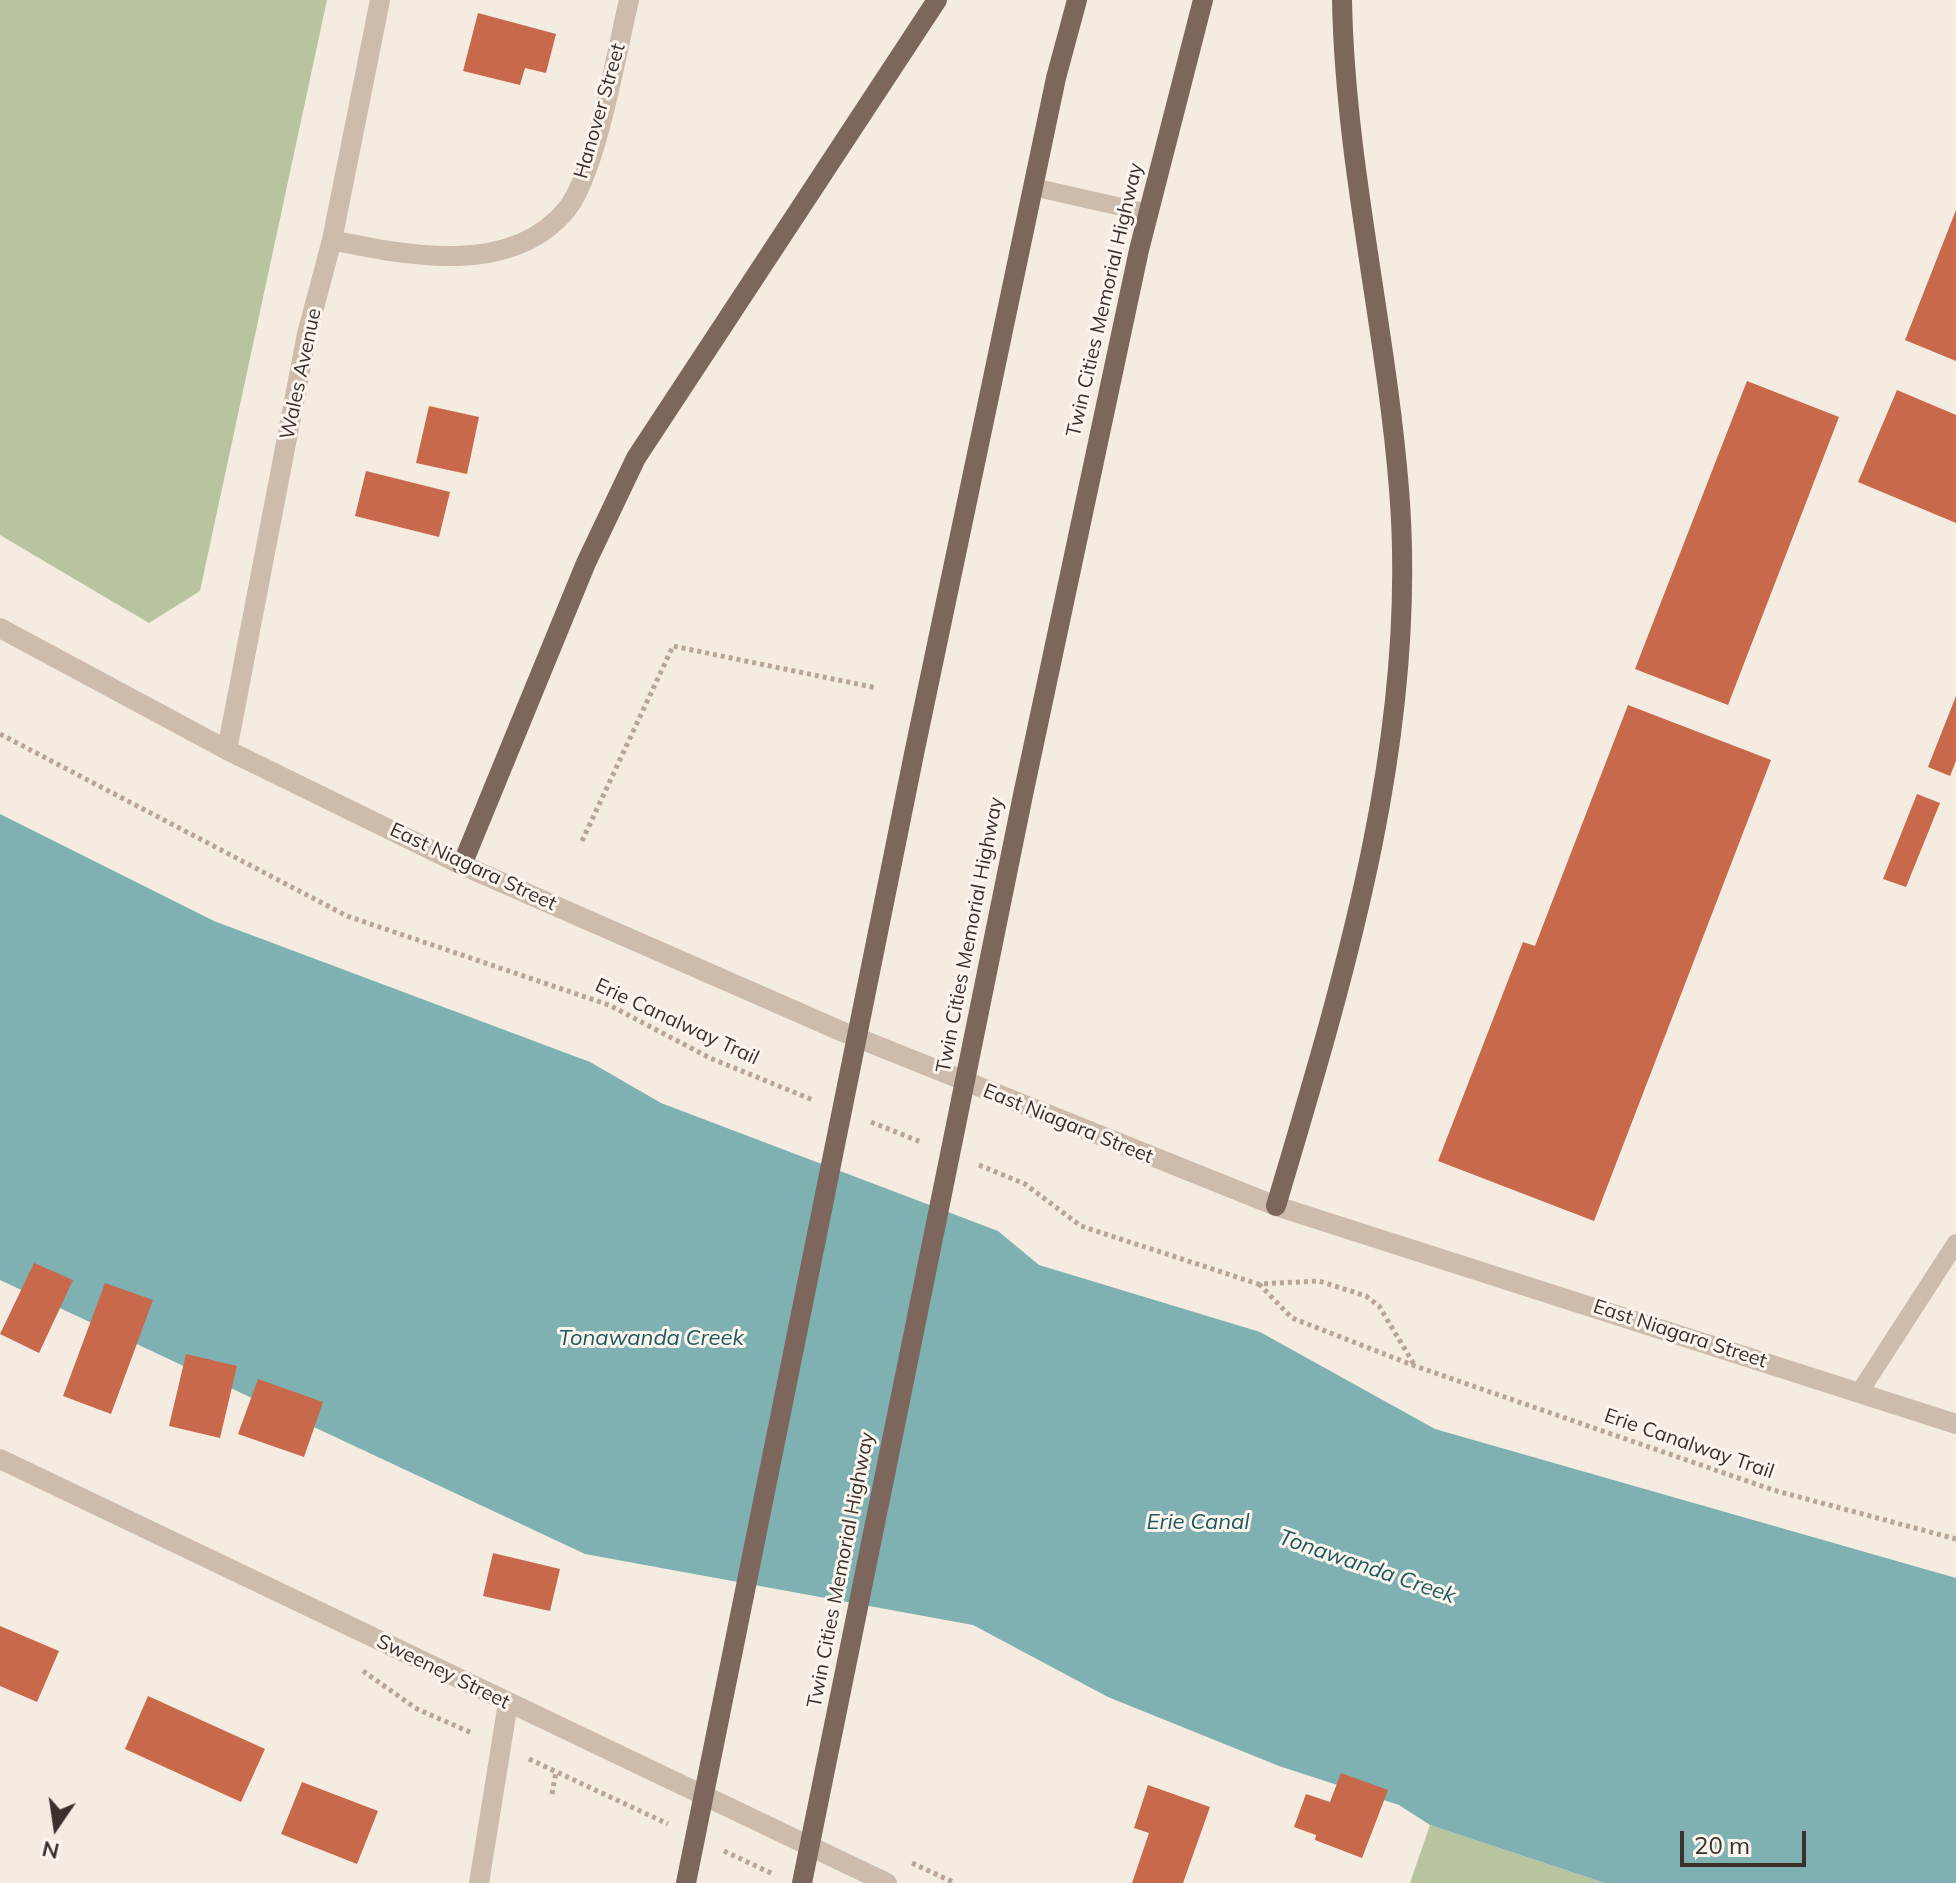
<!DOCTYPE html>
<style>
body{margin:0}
#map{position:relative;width:1956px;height:1883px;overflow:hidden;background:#f4ebe1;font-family:Mulish,sans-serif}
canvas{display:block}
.north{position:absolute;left:16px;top:1787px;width:80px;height:80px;-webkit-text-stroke:6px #fbf5ee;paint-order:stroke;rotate:193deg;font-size:22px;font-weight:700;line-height:32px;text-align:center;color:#3b302b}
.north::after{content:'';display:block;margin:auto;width:28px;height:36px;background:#3b302b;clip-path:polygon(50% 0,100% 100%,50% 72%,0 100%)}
.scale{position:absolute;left:1680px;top:1831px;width:126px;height:36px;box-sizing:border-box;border:4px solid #3b302b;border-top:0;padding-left:10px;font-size:24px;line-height:28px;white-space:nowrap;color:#3b302b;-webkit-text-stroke:6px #fbf5ee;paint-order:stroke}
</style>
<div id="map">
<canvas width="1956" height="1883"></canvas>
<div class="north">N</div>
<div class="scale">20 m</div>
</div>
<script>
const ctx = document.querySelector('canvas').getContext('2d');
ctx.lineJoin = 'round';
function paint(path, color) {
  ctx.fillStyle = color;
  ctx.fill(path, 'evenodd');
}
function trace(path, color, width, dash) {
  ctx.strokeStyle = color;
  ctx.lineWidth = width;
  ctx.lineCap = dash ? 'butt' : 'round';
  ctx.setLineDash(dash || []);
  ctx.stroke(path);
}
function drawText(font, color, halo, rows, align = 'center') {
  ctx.font = font + ' Mulish,sans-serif';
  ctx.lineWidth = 6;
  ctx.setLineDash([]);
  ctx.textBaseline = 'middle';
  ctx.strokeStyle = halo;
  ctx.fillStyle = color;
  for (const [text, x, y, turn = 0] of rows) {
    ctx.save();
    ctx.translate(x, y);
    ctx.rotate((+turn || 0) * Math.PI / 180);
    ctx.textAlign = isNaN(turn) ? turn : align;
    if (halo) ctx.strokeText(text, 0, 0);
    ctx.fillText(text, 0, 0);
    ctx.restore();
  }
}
const green = new Path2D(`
 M0 0H327L200 591 149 623 0 535Z
 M1430 1825 1605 1883H1410Z`);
const water = new Path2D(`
 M0 814 214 921 590 1062 661 1103 998 1231 1039 1265 1260 1332 1435 1429 1956 1578V1883H1605L1430 1825 1399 1805 1279 1766 1108 1697 973 1625 585 1554 0 1280Z`);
const building = new Path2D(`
 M478 13 556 34 546 73 525 68 520 85 463 71Z
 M1956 210V361L1905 340Z
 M1747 381 1839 417 1728 705 1635 669Z
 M1897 390 1956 415V523L1858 482Z
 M429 406 479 417 467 474 416 463Z
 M366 471 450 492 439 537 355 516Z
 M1956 696V761L1950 776 1928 767Z
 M1628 705 1771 760 1594 1221 1438 1161 1523 942 1535 946Z
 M1917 794 1940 803 1906 887 1883 879Z
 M34 1263 73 1280 39 1353 0 1334Z
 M105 1283 153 1300 111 1414 63 1396Z
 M186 1354 237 1366 220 1438 169 1426Z
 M258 1379 323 1402 304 1457 238 1434Z
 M493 1553 560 1569 550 1611 483 1596Z
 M0 1626 59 1651 37 1702 0 1686Z
 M148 1696 265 1749 241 1802 125 1749Z
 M1341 1773 1388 1790 1362 1858 1315 1840 1316 1835 1294 1827 1306 1794 1330 1802Z
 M302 1782 378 1811 357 1864 281 1834Z
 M1148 1785 1210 1807 1183 1883H1132L1149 1833 1134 1828Z`);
const path = new Path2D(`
 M0 734 347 916 609 1005 710 1058 813 1100
 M582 841 673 646 877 688
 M871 1122 921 1142
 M979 1165 1025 1184 1081 1226 1258 1284 1319 1281 1366 1296 1379 1306 1415 1366
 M1259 1284 1292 1318 1415 1366 1773 1490 1956 1539
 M363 1671 417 1709 472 1733
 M529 1759 668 1824
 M552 1794 556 1772
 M724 1851 773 1874
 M912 1863 955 1883`);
const service = new Path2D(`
 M1033 187 1148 213
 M1859 1393 1956 1243`);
const minor = new Path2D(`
 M332 240C407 256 512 277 567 209 596 173 617 50 629 0
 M227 750 307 334 332 240 380 0
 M479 1883 508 1703`);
const tertiary = new Path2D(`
 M0 628 227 750 462 865 843 1032 1276 1206 1956 1424
 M0 1459 887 1883`);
const primary = new Path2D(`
 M462 865 586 563 636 458 937 0
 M1276 1206C1345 974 1419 734 1399 489 1386 326 1345 164 1342 0
 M686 1883 915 749 1056 78 1077 0
 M802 1883 1023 795 1139 250 1203 0`);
const streetNames = [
 ["Hanover Street",600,111,-74],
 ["Twin Cities Memorial Highway",1105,300,-77],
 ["Wales Avenue",301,374,-78],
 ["East Niagara Street",473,867,25],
 ["Twin Cities Memorial Highway",970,935,-79],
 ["Erie Canalway Trail",677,1022,25],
 ["East Niagara Street",1068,1124,22],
 ["East Niagara Street",1680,1334,18],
 ["Erie Canalway Trail",1689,1444,19],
 ["Twin Cities Memorial Highway",841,1570,-79],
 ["Sweeney Street",443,1672,26]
];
const waterNames = [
 ["Tonawanda Creek",651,1338],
 ["Erie Canal",1198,1522],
 ["Tonawanda Creek",1367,1567,19]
];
paint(green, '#b8c4a0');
paint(water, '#7fb0b2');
paint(building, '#c8694b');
trace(path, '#b9a596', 5, [4, 4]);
trace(service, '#cdbbac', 18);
trace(minor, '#cdbbac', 20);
trace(tertiary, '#cdbbac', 20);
trace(primary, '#7d675c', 20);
drawText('20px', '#3b302b', '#fbf5ee', streetNames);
drawText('italic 22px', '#1f5a5e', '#fbf5ee', waterNames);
</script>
